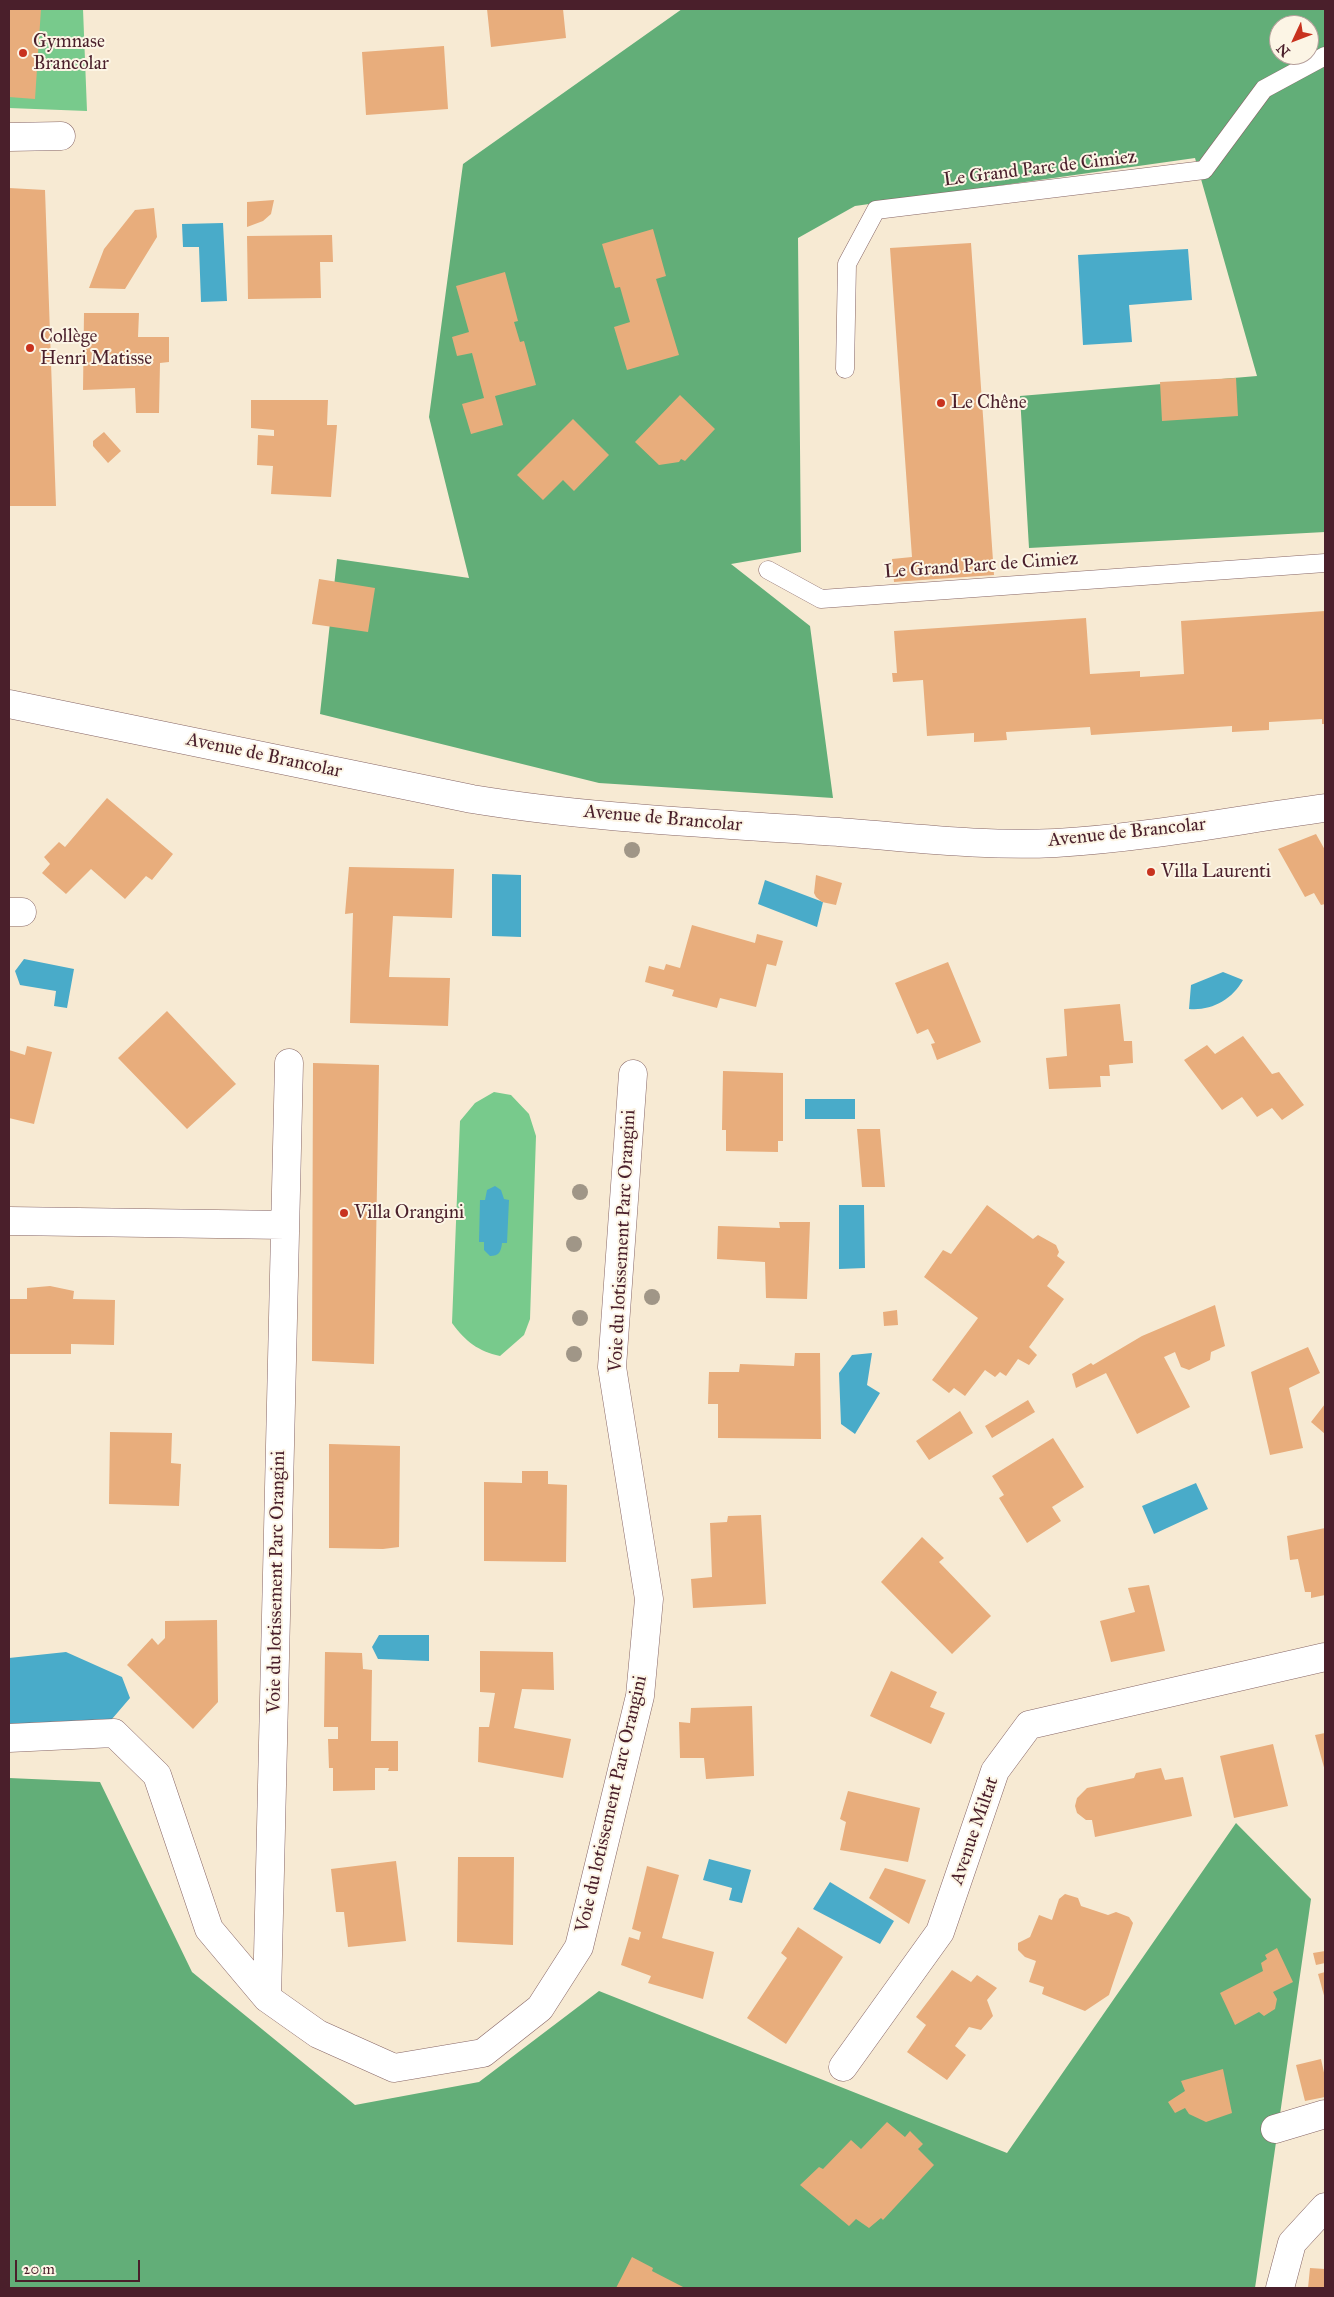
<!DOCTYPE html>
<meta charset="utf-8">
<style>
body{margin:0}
#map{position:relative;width:1334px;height:2297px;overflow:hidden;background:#f7ead3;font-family:"IM FELL Great Primer",serif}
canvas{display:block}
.frame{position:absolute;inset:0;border:10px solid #4a1f2b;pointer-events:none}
.north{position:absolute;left:1269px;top:15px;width:50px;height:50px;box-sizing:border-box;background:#fcf5e5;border:1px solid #b59f9b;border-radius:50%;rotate:227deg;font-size:14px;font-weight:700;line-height:20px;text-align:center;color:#4a1f2b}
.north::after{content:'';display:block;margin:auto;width:18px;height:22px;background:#c8321e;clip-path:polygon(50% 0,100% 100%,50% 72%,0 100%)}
.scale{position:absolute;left:15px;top:2260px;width:125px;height:22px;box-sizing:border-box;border:2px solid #4a1f2b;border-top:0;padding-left:6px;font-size:15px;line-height:18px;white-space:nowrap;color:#4a1f2b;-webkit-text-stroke:4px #fcf5e5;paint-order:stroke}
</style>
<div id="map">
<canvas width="1334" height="2297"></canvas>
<div class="frame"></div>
<div class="north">N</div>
<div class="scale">20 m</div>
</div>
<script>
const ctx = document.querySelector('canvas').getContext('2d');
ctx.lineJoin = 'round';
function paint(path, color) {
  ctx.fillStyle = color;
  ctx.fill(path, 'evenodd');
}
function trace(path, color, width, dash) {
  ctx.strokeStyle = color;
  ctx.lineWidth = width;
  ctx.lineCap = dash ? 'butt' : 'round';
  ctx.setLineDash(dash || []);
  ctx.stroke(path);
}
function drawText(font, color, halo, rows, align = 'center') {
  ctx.font = font + ' "IM FELL Great Primer",serif';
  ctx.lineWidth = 4;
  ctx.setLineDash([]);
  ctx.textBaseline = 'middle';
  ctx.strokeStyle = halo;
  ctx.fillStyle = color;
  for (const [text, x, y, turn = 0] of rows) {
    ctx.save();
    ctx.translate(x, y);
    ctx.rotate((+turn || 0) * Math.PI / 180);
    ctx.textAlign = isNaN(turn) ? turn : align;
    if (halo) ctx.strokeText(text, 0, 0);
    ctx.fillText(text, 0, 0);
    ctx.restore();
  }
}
const green = new Path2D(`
 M9 9H83L87 111 9 108Z
 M494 1092 511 1095 529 1114 536 1136 530 1319 524 1335 500 1356C478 1351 466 1342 452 1323L460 1121 475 1103Z`);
const forest = new Path2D(`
 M682 9H1325V532L1029 548 1020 396 1257 376 1195 158 855 206 798 238 801 552 731 564 810 626 833 798 599 783 320 714 337 559 469 578 429 417 463 164ZM1279 25H1309V55H1279Z
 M9 1778 100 1782 192 1972 355 2105 479 2082 599 1991 1007 2153 1236 1823 1311 1899 1255 2288H9Z`);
const water = new Path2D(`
 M223 223 227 301 201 302 199 247H183L182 224Z
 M1188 249 1192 300 1129 305 1132 342 1083 345 1078 255Z
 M492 874 521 875V937L492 936Z
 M765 880 823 902 817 927 758 904Z
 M24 959 74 969 67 1008 54 1006 56 991 20 985 15 971Z
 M1223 972 1243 980C1232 1000 1211 1011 1189 1009L1191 985Z
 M805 1099H855V1119H805Z
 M495 1186 501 1190 504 1199 509 1200 507 1243H502C501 1252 499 1256 490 1256L484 1250V1242H479L480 1200H485L487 1190Z
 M839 1205H864L865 1268 839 1269Z
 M872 1353 867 1385 880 1393 855 1434 841 1424 839 1373 852 1355Z
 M1196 1483 1208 1509 1154 1534 1142 1506Z
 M379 1635H429V1661L378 1659 372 1647Z
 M66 1652 122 1677 130 1698 112 1719 9 1724V1658Z
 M709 1859 751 1870 742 1903 729 1900 732 1888 703 1880Z
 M830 1882 894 1921 880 1944 813 1909Z`);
const building = new Path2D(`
 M9 9H41L35 99 9 97Z
 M487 9H563L566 38 491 47Z
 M444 46 448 109 366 115 362 52Z
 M9 188 45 190 56 506H9Z
 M274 200 271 214 263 221 247 227V202Z
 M154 208 157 237 125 289 89 288 104 249 135 210Z
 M653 229 666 276 656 279 679 355 627 370 614 327 630 322 620 287 615 288 602 244Z
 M332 235 333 262H320L321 298 248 299 247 236Z
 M971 243 994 575 894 582 892 559 912 557 890 248Z
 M505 272 518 321 514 322 520 342 524 341 536 385 495 396 503 425 471 434 462 404 484 398 472 353 457 356 452 337 469 332 456 286Z
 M84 313H139L138 337H169V362L160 363 159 413H136L135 388 83 390Z
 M1236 378 1238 416 1162 421 1160 382Z
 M680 395 715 429 685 461 681 459 679 462 659 465 635 442Z
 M251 400H328L327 425H337L331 497 271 494 273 466 257 465 258 435 274 436V430L251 428Z
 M573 419 609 455 574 491 563 480 543 500 517 475Z
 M104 432 121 451 108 463 93 446V441Z
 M319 579 375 588 368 632 312 624Z
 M1325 611V724H1322V719L1269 722V730L1232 732V726L1091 735 1090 727 1006 732 1007 740 974 742V733L927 736 923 680 893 682 892 673H897L894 631 1086 618 1090 674 1140 671V677L1184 674 1181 621Z
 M107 798 173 854 152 880 146 876 125 899 91 869 66 894 42 873 50 864 44 857 59 842 65 847Z
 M1316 834 1325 850V904L1321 905 1314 893 1305 897 1278 849Z
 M349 867 454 869 452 918 393 916 389 977 450 978 448 1026 350 1023 353 913 345 914Z
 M816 875 842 883 836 905 822 902 816 897 814 893Z
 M692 925 755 943 757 934 783 941 776 966 767 964 756 1007 720 998 717 1008 672 996 674 990 645 982 649 966 664 970 666 964 680 968Z
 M948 962 981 1042 937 1060 931 1044 935 1043 928 1029 917 1034 895 983Z
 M1120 1004 1124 1041H1132L1133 1063 1109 1065 1110 1076H1100L1101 1087 1049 1089 1046 1058 1067 1056 1064 1009Z
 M167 1011 236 1084 187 1129 118 1058Z
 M1243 1036 1272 1074 1279 1072 1304 1105 1282 1120 1272 1108 1257 1117 1242 1097 1222 1110 1184 1060 1207 1045 1215 1054Z
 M27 1046 52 1052 34 1124 9 1118V1050L25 1055Z
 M313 1063 379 1065 374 1364 312 1361Z
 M723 1071 783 1073V1141H778V1152L726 1151V1130H722Z
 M857 1129H880L885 1187H862Z
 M987 1205 1033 1239 1038 1235 1056 1245 1059 1252 1057 1256 1065 1262 1047 1286 1064 1299 1029 1347 1037 1355 1029 1365 1018 1359 1006 1376 1000 1372 995 1377 985 1370 965 1396 954 1388 949 1393 932 1380 978 1318 924 1277 943 1250 951 1254Z
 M779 1222H810L807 1299 766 1298 765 1262 717 1259 718 1226 780 1228Z
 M50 1286 74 1291 73 1299 115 1300 114 1345 71 1344V1354H9V1299H27V1288Z
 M1215 1305 1225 1346 1211 1352 1210 1360 1189 1370 1181 1367 1175 1352 1164 1357 1190 1407 1137 1434 1106 1373 1076 1388 1072 1374 1091 1363 1093 1365 1142 1336Z
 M897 1310 898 1325 884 1326 883 1312Z
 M1308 1347 1320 1373 1289 1388 1303 1448 1270 1455 1251 1372Z
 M795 1353H820L821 1439 718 1438V1404H708L709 1372H739L740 1364 794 1366Z
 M1028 1400 1035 1412 992 1438 985 1426Z
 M1325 1404V1434L1311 1422Z
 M960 1411 973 1433 929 1460 916 1441Z
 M110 1432 172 1433 171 1463 181 1464 179 1506 109 1504Z
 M1053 1438 1084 1487 1052 1507 1061 1521 1027 1543 999 1498 1004 1495 992 1476Z
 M329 1444 400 1446 399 1547 383 1549 329 1548Z
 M522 1471H548V1484L567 1485 566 1562 484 1561V1482L522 1483Z
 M761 1515 766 1604 693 1608 691 1579 712 1577 710 1523 727 1522 728 1516Z
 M1325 1528V1595L1311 1598V1592H1305L1298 1559 1290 1560 1287 1536Z
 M922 1537 944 1558 939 1562 991 1616 952 1654 881 1582Z
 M1149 1585 1165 1651 1111 1662 1100 1621 1135 1612 1128 1588Z
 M217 1620 218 1702 193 1729 127 1665 152 1638 158 1645 165 1638V1621Z
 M480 1651 553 1652 554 1690 522 1689 514 1728 571 1739 563 1778 478 1762 479 1727H489L495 1693 480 1692Z
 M325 1652 362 1653 363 1669 372 1670 371 1741H398V1771H388L389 1768H375V1790L333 1791V1768H329L328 1739H338V1727H324Z
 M891 1671 937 1692 930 1707 945 1713 931 1744 870 1716Z
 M752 1706 754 1776 706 1779 704 1758H680L679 1722 690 1723 691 1708Z
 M1325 1733V1771L1315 1735Z
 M1273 1744 1288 1806 1234 1818 1220 1756Z
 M1161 1768 1165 1780 1183 1777 1192 1816 1095 1837 1092 1820H1086L1077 1813 1075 1806 1077 1798 1087 1788 1134 1778 1136 1773Z
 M848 1791 920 1808 908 1862 840 1850 846 1822 840 1819Z
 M458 1857H514L513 1945 457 1942Z
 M396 1861 406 1941 348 1947 344 1912H336L331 1869Z
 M647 1866 679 1875 662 1938 714 1952 703 1999 648 1983 651 1976 621 1965 629 1937 639 1940 641 1932 632 1929Z
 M885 1868 926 1880 909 1924 869 1898Z
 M1065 1894 1078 1898 1081 1906 1108 1915 1116 1912 1129 1917 1133 1923 1109 1995 1085 2011 1042 1994 1044 1987 1029 1982 1036 1961 1025 1957 1018 1950V1943L1030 1937 1039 1915 1052 1920 1059 1899Z
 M798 1927 843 1957 786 2044 747 2018 787 1958 781 1953Z
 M1277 1948 1293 1982 1273 1992 1277 1999 1275 2009 1264 2016 1259 2012 1235 2025 1220 1993 1263 1971 1261 1963 1267 1959 1265 1955Z
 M1325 1951V1963L1316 1965 1313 1953Z
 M952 1970 971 1982 977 1975 997 1988 987 2000 993 2016 981 2030 969 2027 955 2046 966 2055 947 2080 907 2052 926 2025 916 2017Z
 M1325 1972V1999L1318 1974Z
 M1321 2059 1325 2077V2097L1305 2101 1296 2065Z
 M1223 2069 1232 2113 1206 2122 1189 2114 1185 2108 1175 2113 1168 2102 1185 2091 1181 2081Z
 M887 2122 905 2137 910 2131 923 2144 918 2149 934 2165 883 2220 881 2218 869 2228 856 2219 849 2226 800 2185 819 2167 823 2169 851 2140 861 2149Z
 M632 2257 653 2268 652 2271 685 2288H616Z
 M1310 2268 1325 2269V2288H1308Z`);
const service = new Path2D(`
 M845 369 847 264 876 210 1204 170 1264 89 1325 56
 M768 570 821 599 1325 563`);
const minor = new Path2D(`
 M9 137 61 136
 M9 912H22
 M9 1221 285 1225
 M9 1738 114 1733 157 1775 209 1929 267 1998 318 2034 394 2068 483 2053 540 2008 579 1947 640 1696 649 1599 612 1367 633 1074
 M267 1998 289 1063
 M843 2067 940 1932 995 1771 1029 1725 1325 1657
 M1275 2129 1325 2114
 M1280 2288 1292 2243 1325 2207`);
const tertiary = new Path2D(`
 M9 704 472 799C588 818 706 823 824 831 901 836 978 847 1056 843 1146 838 1236 820 1325 808`);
const trees = [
 [632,850],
 [580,1192],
 [574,1244],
 [652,1297],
 [580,1318],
 [574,1354]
];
const markers = [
 [23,53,5,"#c8321e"],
 [30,348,5,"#c8321e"],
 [941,403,5,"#c8321e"],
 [1151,872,5,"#c8321e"],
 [344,1213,5,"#c8321e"]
];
const poiNames = [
 ["Gymnase",33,42],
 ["Brancolar",33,64],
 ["Collège",40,337],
 ["Henri Matisse",40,359],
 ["Le Chêne",951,403],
 ["Villa Laurenti",1161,872],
 ["Villa Orangini",354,1213]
];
const streetNames = [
 ["Le Grand Parc de Cimiez",1040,169,-7],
 ["Le Grand Parc de Cimiez",981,566,-4],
 ["Avenue de Brancolar",264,756,12],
 ["Avenue de Brancolar",663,819,5],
 ["Avenue de Brancolar",1127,833,-6],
 ["Voie du lotissement Parc Orangini",623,1241,-87],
 ["Voie du lotissement Parc Orangini",277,1582,-89],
 ["Voie du lotissement Parc Orangini",612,1804,-77],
 ["Avenue Miltat",975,1831,-71]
];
paint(green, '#78ca8c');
paint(forest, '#62ae78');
paint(water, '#49abc9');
paint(building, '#e8ad7c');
trace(service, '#876666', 19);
trace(minor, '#876666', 29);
trace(tertiary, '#876666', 29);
trace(service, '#fff', 18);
trace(minor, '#fff', 28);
trace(tertiary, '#fff', 28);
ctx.fillStyle = '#a09687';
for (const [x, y] of trees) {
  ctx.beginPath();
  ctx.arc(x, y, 8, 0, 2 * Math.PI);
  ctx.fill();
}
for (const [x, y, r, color] of markers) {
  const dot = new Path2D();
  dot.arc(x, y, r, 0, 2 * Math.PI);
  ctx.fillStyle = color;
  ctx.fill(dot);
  trace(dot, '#fcf5e5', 2);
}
drawText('19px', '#4a1f2b', '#fcf5e5', poiNames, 'left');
drawText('19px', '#4a1f2b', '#fcf5e5', streetNames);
</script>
